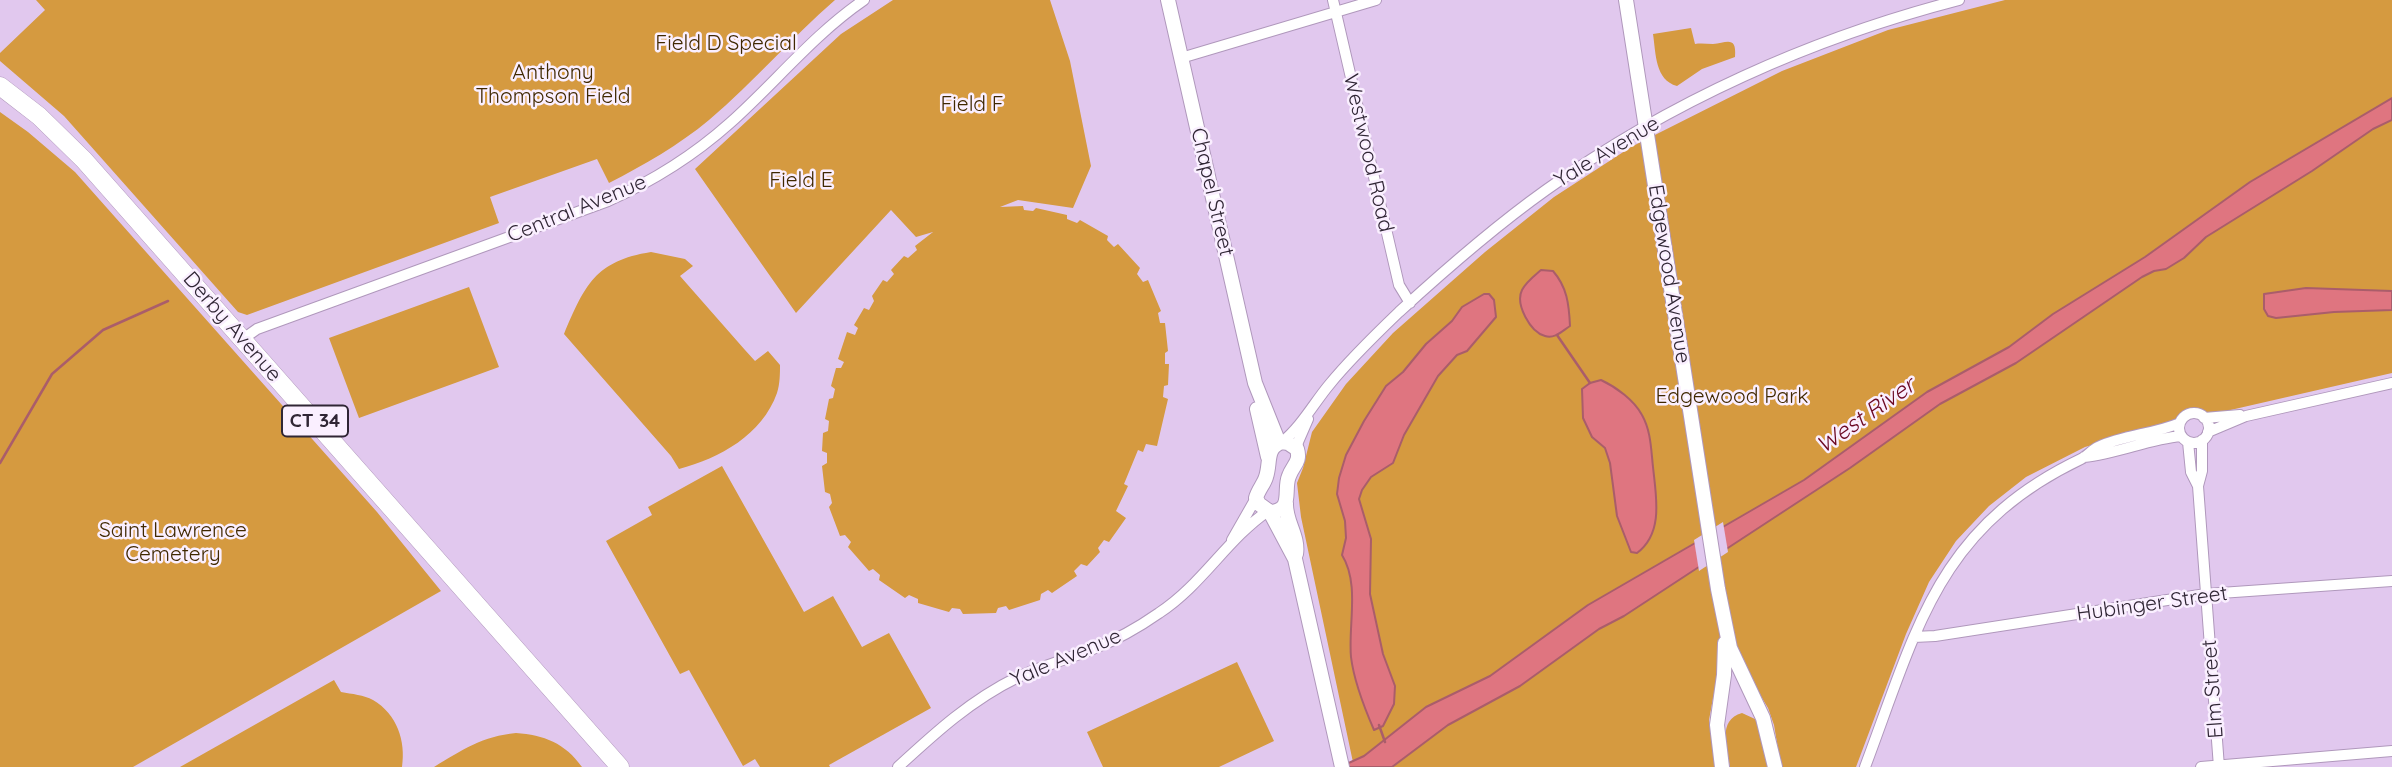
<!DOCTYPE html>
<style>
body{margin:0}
canvas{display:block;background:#e1c8ee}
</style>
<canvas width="2392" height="767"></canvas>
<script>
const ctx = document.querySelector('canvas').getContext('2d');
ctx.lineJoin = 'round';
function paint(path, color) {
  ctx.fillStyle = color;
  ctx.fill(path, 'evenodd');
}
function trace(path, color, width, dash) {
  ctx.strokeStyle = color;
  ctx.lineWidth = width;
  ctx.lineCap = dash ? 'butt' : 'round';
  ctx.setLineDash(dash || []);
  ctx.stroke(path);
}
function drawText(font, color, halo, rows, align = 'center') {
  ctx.font = font + ' Quicksand,sans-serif';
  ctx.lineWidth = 5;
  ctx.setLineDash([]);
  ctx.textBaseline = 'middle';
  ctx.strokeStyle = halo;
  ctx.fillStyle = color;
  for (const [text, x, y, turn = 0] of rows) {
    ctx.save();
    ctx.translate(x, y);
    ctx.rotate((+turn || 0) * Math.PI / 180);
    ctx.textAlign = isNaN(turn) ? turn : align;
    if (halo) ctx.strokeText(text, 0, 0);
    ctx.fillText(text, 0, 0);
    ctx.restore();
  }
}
const green = new Path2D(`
 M36 0H835C791 38 754 82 709 120 679 145 644 165 609 183L597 159 490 197 499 223 247 315 238 312 64 116 0 61V53L45 10Z
 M893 0H1050L1070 61 1091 166 1073 208 1018 200 1000 207 1023 206 1024 210 1033 211 1036 208 1067 215V219L1077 223 1080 220 1108 236 1107 240 1114 247 1118 244 1140 268 1137 274 1143 282 1148 280 1161 311 1158 313 1160 323H1165L1168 351 1165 353V364H1169L1168 385 1164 386 1163 397 1168 399 1157 446 1146 444 1143 452 1138 450 1124 484 1128 486 1116 511 1126 518 1109 542 1104 540 1098 548 1100 552 1087 566 1081 564 1074 571 1077 576 1052 593 1048 590 1041 594 1040 600 1009 610 1006 606 998 608 996 613 963 614 960 609 952 608 949 612 918 603V599L909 595 905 598 879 580 880 575 873 569 869 571 848 547 851 542 845 535 840 536 829 507 832 503 830 494 825 492 822 466 827 463V453L822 451 823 433 828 431 829 421 825 419 829 399 833 398 835 389 831 386 836 368H841L844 362 838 359 847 332 855 335 858 328 854 325 864 308 869 310 874 301 872 296 883 280 887 282 894 274 891 270 904 256 908 258 917 250 915 246 933 232 916 237 891 210 796 313 695 169 841 34Z
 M2005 0H2392V373L2213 414 2191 410 2173 422 2085 447 2026 477 1989 506 1956 541 1929 582 1906 634 1856 767H1781L1774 725 1768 708 1741 663 1719 666 1709 720 1715 767H1354L1301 517 1297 483 1303 468 1312 432 1346 384 1393 333 1485 252 1554 197 1631 147 1782 71 1888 30Z
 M1691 28 1695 44C1701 43 1707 44 1713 44 1726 43 1737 35 1735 57L1702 69 1677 86C1655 80 1656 54 1653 34Z
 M0 112 28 132 75 172 377 512 441 591 133 767H0Z
 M651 252 685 259 693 266 680 276 745 350 755 361 768 351 780 365C780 373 780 384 777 393 762 435 720 458 679 469L671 456 564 334C585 285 595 261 651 252Z
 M469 287 499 367 359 418 329 338Z
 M722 466 804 612 833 596 862 647 889 633 931 708 829 765 830 767H760L755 759 743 766 689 670 680 674 606 541 652 515 648 507Z
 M1237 662 1274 741 1219 767H1103L1087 732Z
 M334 680 341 692C352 694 364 695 373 700 397 714 406 741 402 767H180Z
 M1742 713 1755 719 1758 725 1768 767H1730C1727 748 1717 720 1742 713Z
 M516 733C544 735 565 743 582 767H434C462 750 483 736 516 733Z`);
const water = new Path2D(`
 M2392 98V120L2373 129 2312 171 2206 237 2184 258 2166 269 2154 271 2142 277 2016 363 1940 404 1850 468 1624 616 1599 629 1520 686 1448 725 1392 767H1340L1364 756 1426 707 1490 676 1588 605 1804 480 1927 392 2009 347 2053 314 2145 257 2250 182Z
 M1541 270 1553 271C1567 287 1569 304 1570 326 1562 331 1555 339 1545 336 1530 332 1515 304 1522 290 1526 282 1534 276 1541 270Z
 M2306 288 2392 291V310L2334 312 2276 318 2268 316 2264 309V294Z
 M1484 294H1489L1494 300 1496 317 1467 351 1457 355 1438 376 1404 435 1393 463 1371 477 1362 490 1359 499 1371 539 1370 594 1383 654 1395 686 1394 704 1383 726 1374 730C1364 707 1354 682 1351 657 1348 625 1360 584 1342 555L1346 538 1345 521 1337 494 1339 478 1346 455 1364 421 1386 386 1403 372 1426 344 1452 321 1462 307Z
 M1601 380C1616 387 1634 400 1642 415 1651 431 1651 449 1653 467 1656 496 1664 533 1637 553L1631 552 1617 516 1610 463 1605 448 1592 437 1583 418 1582 389 1590 383Z`);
const pier = new Path2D(`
 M1723 522 1728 552 1699 571 1694 540Z`);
const stream = new Path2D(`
 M1557 335 1590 383
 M0 463 52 374 103 330 168 301
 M1379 725 1385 742`);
const minor = new Path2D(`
 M1333 0 1399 285 1410 303
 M1181 58 1376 0
 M243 339 257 329 608 201C653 181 693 156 730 123 775 83 813 35 864 0
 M2179 428a15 15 0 1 1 30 0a15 15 0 1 1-30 0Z
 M2204 418 2240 415
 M2208 432 2246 416 2392 383
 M2202 440V471L2198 486 2219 767
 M1282 442C1301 427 1314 403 1329 385 1350 359 1375 335 1399 312 1446 269 1494 227 1546 190 1669 102 1812 38 1959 0
 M2188 442 2191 472 2198 486
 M1297 449 1298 442 1308 419
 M2084 457C2117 454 2148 439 2181 436
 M1232 540 1256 498
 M1914 637 1935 636 2206 594 2392 581
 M898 767C936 732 971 700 1018 677 1042 666 1068 659 1093 649 1116 640 1139 627 1159 613 1202 585 1227 539 1268 511
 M1865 767C1917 629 1937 528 2081 459 2087 456 2092 450 2098 447 2124 435 2154 434 2180 423
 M2201 767 2392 751`);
const tertiary = new Path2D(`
 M1168 0 1255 383 1279 443
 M1626 0 1718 589 1730 648 1763 718 1775 767
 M1257 409 1268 457
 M1282 442 1288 443 1297 449C1301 462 1293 465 1289 476 1283 490 1294 511 1270 512L1259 504 1256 498C1258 490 1264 484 1266 477 1271 462 1265 448 1282 442Z
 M1286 503C1285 521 1299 536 1296 554
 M1270 512 1295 559 1342 767
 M1722 767 1717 725 1724 675 1725 643`);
const trunk = new Path2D(`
 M0 86 39 116 84 160 620 767`);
const shields = [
 [315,421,66]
];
const shieldNames = [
 ["CT 34",315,421]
];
const parkNames = [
 ["Field D Special",726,44],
 ["Anthony",553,73],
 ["Thompson Field",553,97],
 ["Field F",972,105],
 ["Field E",801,181],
 ["Edgewood Park",1732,397],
 ["Saint Lawrence",173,531],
 ["Cemetery",173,555]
];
const streetNames = [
 ["Yale Avenue",1607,152,-31],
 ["Westwood Road",1368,153,77],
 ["Chapel Street",1212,192,77],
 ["Central Avenue",577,209,-22],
 ["Edgewood Avenue",1669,274,81],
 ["Derby Avenue",232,327,49],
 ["Hubinger Street",2152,604,-8],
 ["Yale Avenue",1066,658,-23],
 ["Elm Street",2213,689,-94]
];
const waterNames = [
 ["West River",1866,416,-35]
];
paint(green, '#d59a40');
paint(water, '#df7580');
trace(water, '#aa5d6a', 2);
paint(pier, '#e1c8ee');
trace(stream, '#aa5d6a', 2.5);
trace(minor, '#b098bc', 12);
trace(tertiary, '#b098bc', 16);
trace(trunk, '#b098bc', 19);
trace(minor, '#fff', 10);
trace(tertiary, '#fff', 14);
trace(trunk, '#fff', 18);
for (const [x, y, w] of shields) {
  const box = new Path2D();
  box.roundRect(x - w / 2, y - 15.5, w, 31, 5);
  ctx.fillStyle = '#faefff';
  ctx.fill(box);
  trace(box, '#302635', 2);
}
drawText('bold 19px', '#302635', null, shieldNames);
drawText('21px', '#402800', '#faefff', parkNames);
drawText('21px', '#302635', '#faefff', streetNames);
drawText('italic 23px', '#6b0722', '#faefff', waterNames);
</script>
